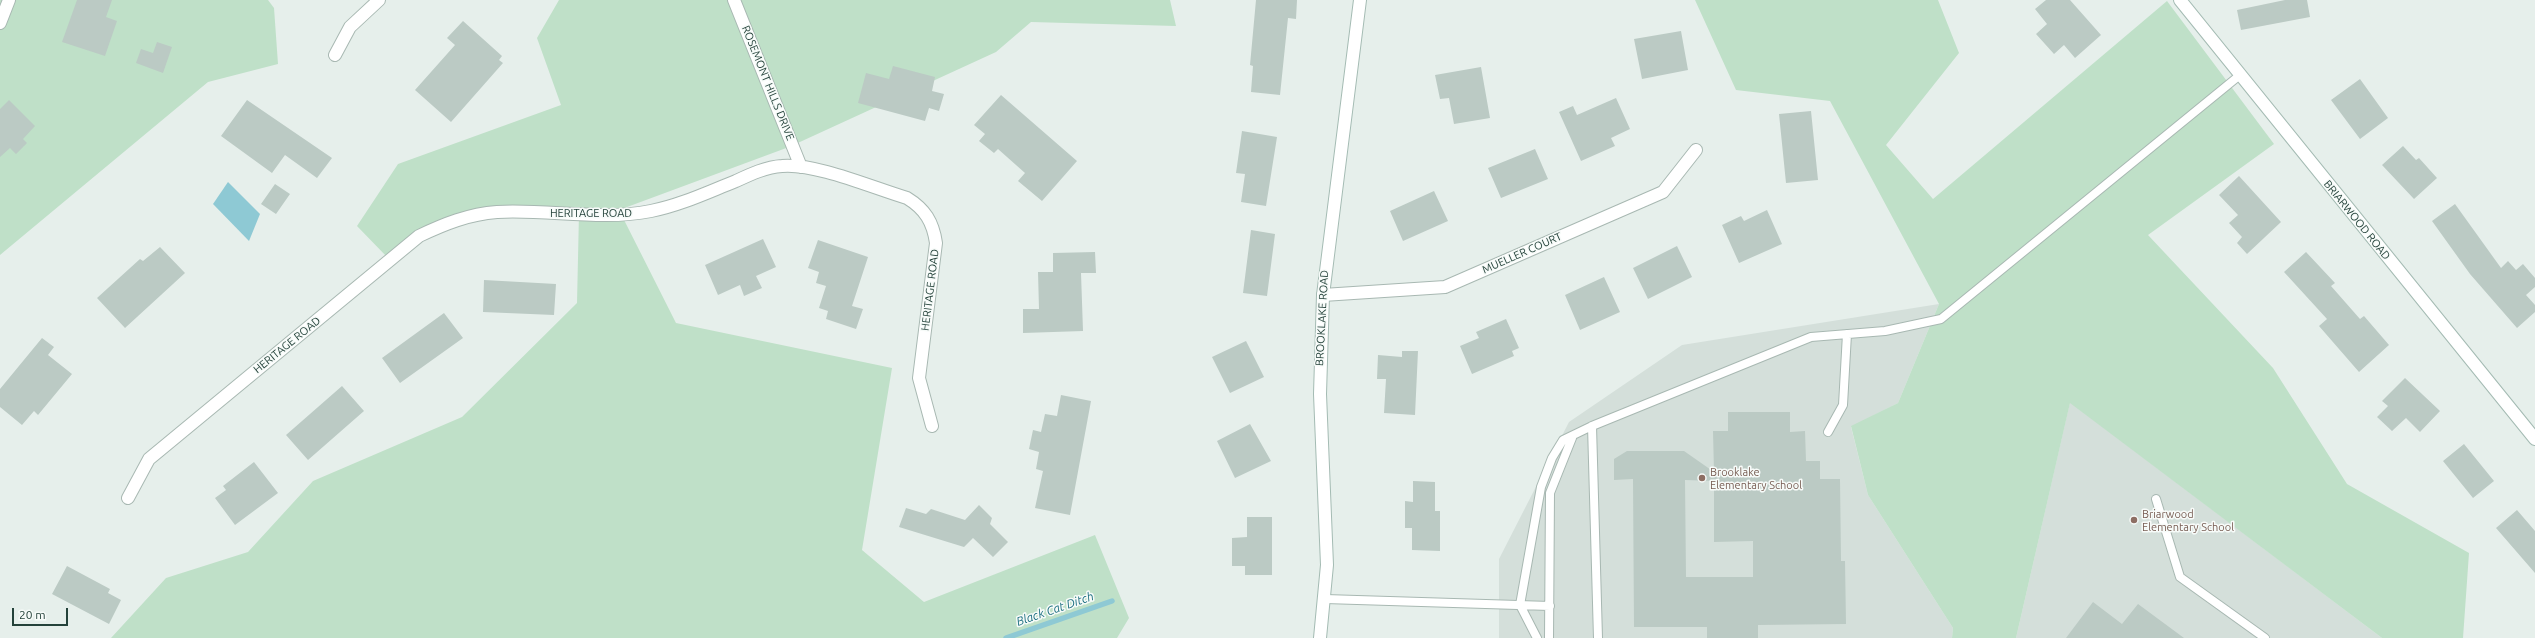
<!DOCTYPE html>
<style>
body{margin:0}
#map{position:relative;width:2535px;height:638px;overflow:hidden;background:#e6efeb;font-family:Ubuntu,sans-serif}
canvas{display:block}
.scale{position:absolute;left:12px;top:608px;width:56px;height:18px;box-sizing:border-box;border:2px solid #24423a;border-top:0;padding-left:5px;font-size:12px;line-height:14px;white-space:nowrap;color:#24423a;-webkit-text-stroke:3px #f7fbf9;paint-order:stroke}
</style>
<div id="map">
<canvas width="2535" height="638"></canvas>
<div class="scale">20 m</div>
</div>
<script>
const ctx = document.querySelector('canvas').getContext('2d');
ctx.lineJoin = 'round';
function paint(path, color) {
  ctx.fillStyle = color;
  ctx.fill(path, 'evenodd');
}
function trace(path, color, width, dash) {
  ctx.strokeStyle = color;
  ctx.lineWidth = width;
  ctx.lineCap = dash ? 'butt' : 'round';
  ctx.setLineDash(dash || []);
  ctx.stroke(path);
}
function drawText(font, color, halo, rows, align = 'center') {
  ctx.font = font + ' Ubuntu,sans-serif';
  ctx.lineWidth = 3;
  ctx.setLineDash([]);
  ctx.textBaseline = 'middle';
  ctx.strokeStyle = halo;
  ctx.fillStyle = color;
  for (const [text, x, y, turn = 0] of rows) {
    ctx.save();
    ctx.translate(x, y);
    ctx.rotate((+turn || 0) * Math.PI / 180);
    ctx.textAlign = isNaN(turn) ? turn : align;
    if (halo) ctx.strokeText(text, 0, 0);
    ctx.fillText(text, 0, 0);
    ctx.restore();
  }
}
const built = new Path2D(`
 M1939 304 1898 403 1851 427 1868 495 1953 628 1952 638H1499V559L1569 422 1682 345Z
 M2070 402 2382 638H2016Z`);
const green = new Path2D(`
 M0 0H268L274 8 278 64 208 82 0 255Z
 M559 0H1170L1176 26 1031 22 996 52 789 147 619 210 676 323 892 368 862 550 924 602 1095 535 1129 618 1117 638H111L166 578 248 552 313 481 462 417 577 303 579 213 459 217 387 257 357 226 398 164 561 105 537 38Z
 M1695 0H1938L1959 53 1886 145 1933 199 2167 1 2274 144 2148 235 2273 368 2347 484 2469 553 2463 638H2382L2070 403 2016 638H1952L1953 628 1868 495 1851 426 1898 403 1939 304 1830 101 1736 90Z`);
const water = new Path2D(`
 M228 182 260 214 249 241 213 204Z`);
const stream = new Path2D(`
 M1006 638 1112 601`);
const building = new Path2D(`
 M77 0H112L106 17 117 21 105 56 62 42Z
 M1256 0H1297L1296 19 1288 18 1280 95 1251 92 1253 66 1250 65Z
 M2046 0H2070L2101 35 2075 58 2064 45 2054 54 2036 34 2047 24 2035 9Z
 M2285 0H2307L2310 17 2241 30 2237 10Z
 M463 21 502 56 499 60 503 63 451 122 415 90 455 45 447 38Z
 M1681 31 1688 70 1642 79 1634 39Z
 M157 42 172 47 163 73 136 63 141 49 153 53Z
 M893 66 935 77 932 91 944 94 939 111 929 108 925 121 858 103 866 73 889 79Z
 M1481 67 1490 118 1454 124 1449 98 1440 99 1435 75Z
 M2360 79 2388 118 2360 139 2331 100Z
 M1001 95 1077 161 1042 201 1018 181 1025 173 998 149 994 153 979 141 985 134 974 125Z
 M1616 98 1630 129 1611 138 1615 146 1581 161 1559 112 1573 106 1577 115Z
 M9 100 35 126 23 139 27 143 16 154 10 148 0 157V109Z
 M247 100 332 158 317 178 285 155 272 173 221 136Z
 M1811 111 1818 180 1786 183 1779 114Z
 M1242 131 1277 137 1266 206 1241 202 1245 174 1236 173Z
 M2403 146 2416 160 2419 158 2437 178 2414 199 2382 165Z
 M1535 149 1548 179 1501 198 1488 168Z
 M2239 176 2281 222 2247 254 2237 243 2242 237 2229 223 2238 215 2219 195Z
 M275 184 290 194 276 214 261 204Z
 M1434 191 1448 221 1403 241 1390 211Z
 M2455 204 2501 268 2508 261 2516 270 2523 264 2535 278V287L2526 295 2535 305V312L2517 328 2470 274 2432 221Z
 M1767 210 1782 244 1739 263 1722 225 1741 216 1744 221Z
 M1251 230 1275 234 1267 296 1243 293Z
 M763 239 776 267 756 276 762 288 744 296 740 285 718 295 705 265Z
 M818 240 868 257 852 306 863 309 856 329 826 319 828 311 819 308 826 286 816 283 819 272 808 268Z
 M1677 246 1692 277 1648 299 1633 268Z
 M160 247 185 273 125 328 97 298 140 259 143 261Z
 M1095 252 1096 273H1081L1083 331 1023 333V309H1039L1038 272H1053V253Z
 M2306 252 2335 283 2331 286 2360 319 2364 316 2389 345 2359 372 2319 326 2327 319 2284 272Z
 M1604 277 1620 312 1580 330 1565 295Z
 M484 280 556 284 554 315 483 312Z
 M444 313 463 338 400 383 382 358Z
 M1506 319 1519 348 1512 351 1514 356 1472 374 1460 346 1479 338 1476 332Z
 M42 338 54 347 48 355 72 374 38 415 34 411 22 425 0 407V389Z
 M1246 341 1264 377 1230 393 1212 357Z
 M1402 351H1418L1415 415 1384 413 1386 379H1377L1378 355 1402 357Z
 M2405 378 2440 411 2420 432 2406 418 2392 431 2377 417 2388 406 2382 401Z
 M342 386 364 411 308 460 286 435Z
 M1061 395 1091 401 1070 515 1035 508 1043 471 1036 469 1039 452 1029 449 1033 430 1041 432 1045 414 1057 416Z
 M1728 412H1790V432L1805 431 1806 461H1820V479H1840L1841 561H1845L1846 624 1758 625V638H1707V627H1634L1633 479 1614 480V459L1627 451H1684L1714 472 1713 431H1728ZM1685 480 1714 481V542L1753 541V577H1686Z
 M1250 424 1271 461 1235 478 1217 441Z
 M2464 444 2494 481 2473 498 2443 461Z
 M254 462 278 493 235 525 215 498 226 490 223 486Z
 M1413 481 1435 482V511H1440V551L1412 550V528H1405V501L1413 502Z
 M979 505 992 518 990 524 1008 542 993 557 973 538 964 547 899 527 906 508 926 514 931 509 965 520Z
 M2517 510 2535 531V573L2496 528Z
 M1247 517H1272V575H1245V566H1232V538L1247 537Z
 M67 566 110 589 108 593 121 600 109 624 52 594Z
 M2093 602 2122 624 2138 604 2184 638H2066Z`);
const lane = new Path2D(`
 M1592 426 1598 638
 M1828 432 1843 405 1847 334
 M2156 499 2180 577 2265 638
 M1325 599 1550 606
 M1537 638 1520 605 1541 487 1552 458 1563 440 1592 426 1811 337 1885 331 1941 319 2240 75
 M1549 638 1550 493 1572 438`);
const street = new Path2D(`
 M734 0 801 167
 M0 23 9 0
 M335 55 350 27 379 0
 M1323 295 1445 287 1663 192 1696 150
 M128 498 149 459 419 236C444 224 469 214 497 212 548 209 601 221 651 211 681 205 708 192 736 181 751 174 766 167 782 166 816 163 873 188 907 198 925 209 933 222 936 243L919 378 932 426`);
const secondary = new Path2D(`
 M2180 0 2535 439
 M1320 638 1327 565 1320 394 1323 295 1360 0`);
const markers = [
 [1702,478,4,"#8d6e63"],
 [2134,520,4,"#8d6e63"]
];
const streetNames = [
 ["ROSEMONT HILLS DRIVE",768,83,68],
 ["HERITAGE ROAD",591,213],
 ["BRIARWOOD ROAD",2357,220,51],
 ["MUELLER COURT",1522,253,-24],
 ["HERITAGE ROAD",930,290,-83],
 ["BROOKLAKE ROAD",1322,318,-87],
 ["HERITAGE ROAD",287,345,-39]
];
const educationNames = [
 ["Brooklake",1710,472],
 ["Elementary School",1710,485],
 ["Briarwood",2142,514],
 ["Elementary School",2142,527]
];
const waterNames = [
 ["Black Cat Ditch",1055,609,-19]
];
paint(built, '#d4dfda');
paint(green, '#bfe0c8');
paint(water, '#8ec9d4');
trace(stream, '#8ec9d4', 5.5);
paint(building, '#bbcac4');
trace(lane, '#a8b8b2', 10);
trace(street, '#a8b8b2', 14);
trace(secondary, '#a4bbb3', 14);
trace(lane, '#fff', 8);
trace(street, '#fff', 12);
trace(secondary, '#fff', 12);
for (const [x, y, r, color] of markers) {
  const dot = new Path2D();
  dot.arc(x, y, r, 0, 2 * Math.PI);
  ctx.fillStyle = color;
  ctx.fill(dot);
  trace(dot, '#f7fbf9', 1.5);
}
drawText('11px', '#24423a', '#f7fbf9', streetNames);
drawText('11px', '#785e54', '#f7fbf9', educationNames, 'left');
drawText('italic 12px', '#1c6f80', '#f7fbf9', waterNames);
</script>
